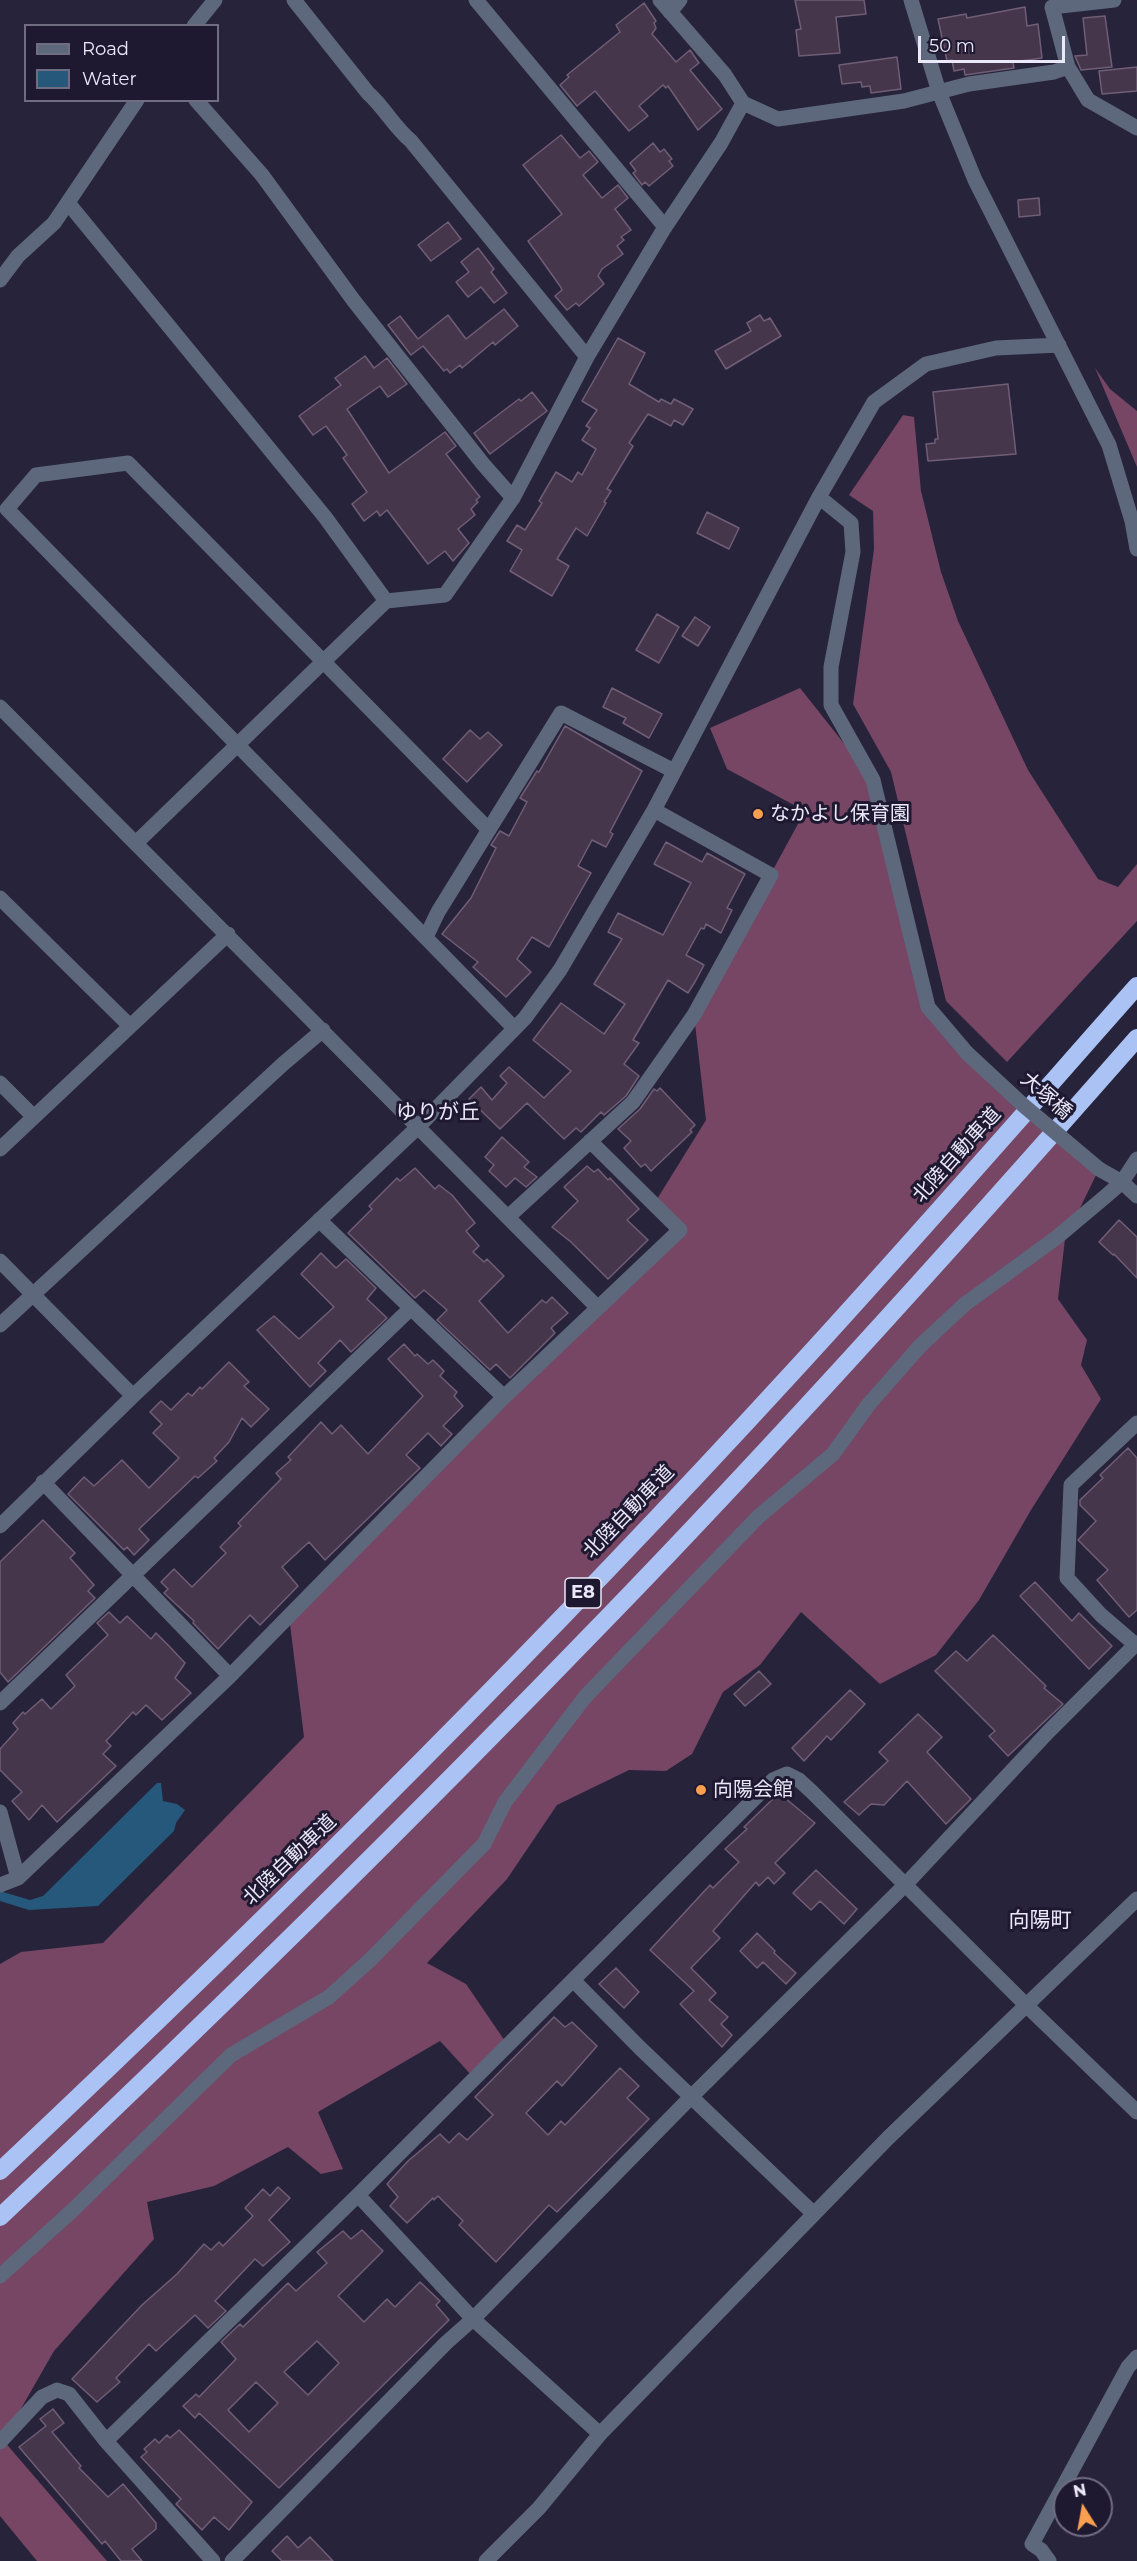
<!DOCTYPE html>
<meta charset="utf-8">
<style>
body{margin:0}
#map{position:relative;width:1137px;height:2561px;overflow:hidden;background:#27233b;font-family:Montserrat,sans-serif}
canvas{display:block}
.legend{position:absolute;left:24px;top:24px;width:195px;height:78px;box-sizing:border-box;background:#1e1931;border:2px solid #706c81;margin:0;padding:8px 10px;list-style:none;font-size:18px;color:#eae8f9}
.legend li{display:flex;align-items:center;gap:12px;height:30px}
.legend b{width:30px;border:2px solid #706c81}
.north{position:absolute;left:1053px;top:2477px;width:60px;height:60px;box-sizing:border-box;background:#1e1931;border:2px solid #706c81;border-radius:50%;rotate:349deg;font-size:16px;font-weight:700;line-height:24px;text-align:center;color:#eae8f9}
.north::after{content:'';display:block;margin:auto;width:21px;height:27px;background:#fa9f4f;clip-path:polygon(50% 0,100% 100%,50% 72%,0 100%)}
.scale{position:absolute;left:918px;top:36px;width:147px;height:27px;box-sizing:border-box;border:3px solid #eae8f9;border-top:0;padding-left:8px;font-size:18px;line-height:21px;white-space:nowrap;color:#eae8f9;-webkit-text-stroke:4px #1e1931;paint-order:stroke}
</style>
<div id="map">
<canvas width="1137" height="2561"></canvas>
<ul class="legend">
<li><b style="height:8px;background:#5e687c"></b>Road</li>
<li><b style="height:16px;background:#25587a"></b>Water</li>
</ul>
<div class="north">N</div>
<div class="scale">50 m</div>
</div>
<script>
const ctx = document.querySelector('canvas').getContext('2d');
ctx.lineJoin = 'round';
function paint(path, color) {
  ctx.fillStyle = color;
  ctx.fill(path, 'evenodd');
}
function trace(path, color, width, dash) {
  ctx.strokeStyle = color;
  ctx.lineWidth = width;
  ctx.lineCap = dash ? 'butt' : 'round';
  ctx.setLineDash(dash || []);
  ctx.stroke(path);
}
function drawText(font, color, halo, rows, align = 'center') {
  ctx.font = font + ' Montserrat,"Noto Sans JP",sans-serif';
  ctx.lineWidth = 6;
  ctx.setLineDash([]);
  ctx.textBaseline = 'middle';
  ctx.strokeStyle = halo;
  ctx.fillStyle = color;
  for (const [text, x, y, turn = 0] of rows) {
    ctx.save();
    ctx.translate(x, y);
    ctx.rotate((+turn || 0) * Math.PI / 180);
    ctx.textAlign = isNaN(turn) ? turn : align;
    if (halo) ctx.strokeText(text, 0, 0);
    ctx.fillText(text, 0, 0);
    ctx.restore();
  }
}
const forest = new Path2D(`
 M1095 368 1110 389 1137 411V467Z
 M903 415 914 417 921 491 941 572 958 621 1028 770 1098 879 1118 887 1137 864V921L1007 1062 946 1001 891 772 853 704 874 549 873 511 849 495Z
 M800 688 873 780 928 1007 1099 1169 1065 1239 1058 1299 1087 1340 1081 1365 1101 1399 1031 1510 979 1600 936 1655 880 1684 801 1612 760 1665 723 1692 692 1754 666 1771 629 1770 557 1805 507 1879 427 1963 466 1984 507 2044 474 2078 440 2041 318 2112 343 2169 321 2174 288 2147 214 2186 147 2202 154 2239 54 2351 3 2440 107 2561H37L0 2516V1964L21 1952 103 1943 304 1737 289 1616 680 1230 654 1204 706 1120 694 1015 805 811 727 769 710 728Z`);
const water = new Path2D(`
 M157 1783H161L163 1801 177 1804 185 1810 176 1823 174 1831 98 1906 29 1910 0 1901V1891L30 1900 43 1896Z`);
const building = new Path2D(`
 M795 0H864L866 14 836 17 840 53 799 56 796 30 801 29Z
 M644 3 656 21 654 23 656 28 652 34 676 62 690 50 699 63 690 70 722 109 698 130 668 86 666 88 663 85 639 106 648 116 629 131 595 91 577 106 560 85 569 77 567 75 620 32 616 25Z
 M1025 7 1027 26 1038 24 1042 58 1013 62 1014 68 965 75 964 69 954 71 952 60 947 61 938 19 966 14 967 18Z
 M1105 16 1112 67 1081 70 1075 56 1087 55 1083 18Z
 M897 57 901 89 871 93 870 86 862 87 861 82 842 84 839 65Z
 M1137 67V91L1102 94 1099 71Z
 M561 135 580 158 589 151 598 162 583 175 602 198 618 185 628 198 615 209 631 230 621 237 624 240 617 246 623 254 602 269 598 276 604 284 579 306 576 303 567 310 555 296 562 290 560 286 528 241 562 214 523 165Z
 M653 143 660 152 664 149 672 159 669 161 673 166 649 186 645 182 642 185 633 173 636 171 630 163Z
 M1039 198 1040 215 1019 217 1018 200Z
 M448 222 461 239 431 261 418 245Z
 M478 248 494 269 491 272 507 293 494 303 481 287 468 297 456 282 469 272 461 262Z
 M504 309 518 326 495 345 493 342 462 368 460 365 450 373 447 369 444 371 423 346 411 355 388 325 400 316 418 339 448 315 466 339Z
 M760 315 764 321 770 318 781 336 726 369 715 351 751 331 747 323Z
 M618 338 645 353 629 384 659 402 661 399 671 404 674 399 693 409 683 425 674 420 671 426 648 414 629 443 633 446 607 489 611 491 604 502 606 503 587 536 576 528 557 559 569 566 552 596 510 571 522 550 507 541 517 525 525 530 542 503 539 501 556 472 572 482 578 472 582 475 596 449 582 440 590 428 586 426 597 410 582 401Z
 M365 356 374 368 387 358 407 384 388 397 380 386 347 409 389 473 445 432 456 446 446 454 480 497 476 500 478 502 471 509 475 515 458 529 469 543 453 561 445 551 428 564 387 510 380 516 377 511 364 521 352 504 367 492 343 458 347 455 326 426 313 435 299 416 341 385 335 378Z
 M1008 384 1016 454 928 461 926 444 935 443V439H938L933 392Z
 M532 392 547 411 490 454 474 433 519 399 521 401Z
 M707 512 739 528 729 549 697 533Z
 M657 614 679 627 659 663 636 650Z
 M695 617 710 627 698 646 682 636Z
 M612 688 662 714 649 738 623 723 626 718 603 707Z
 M565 726 642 771 610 832 613 834 606 847 592 840 578 866 591 873 549 947 532 937 517 959 531 972 506 997 473 967 478 962 442 934 471 898 496 848 491 845 500 831 509 836 527 802 520 798 537 771 539 772Z
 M470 730 480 739 488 732 502 745 467 782 443 759Z
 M666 842 702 862 707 853 745 874 727 908 732 910 721 933 706 924 704 929 701 928 686 955 704 965 696 980 688 993 668 980 633 1040 639 1043 624 1064 639 1076 626 1096 604 1115 601 1112 581 1132 576 1128 564 1139 527 1103 500 1129 469 1099 481 1087 492 1100 507 1083 500 1076 509 1067 544 1098 571 1071 533 1040 561 1003 604 1034 625 1004 594 984 622 939 608 932 618 913 663 935 691 883 654 864Z
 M660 1088 695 1125 690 1130 692 1132 651 1171 645 1164 641 1167 624 1148 631 1141 618 1129 640 1109 654 1089 657 1091Z
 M502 1137 529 1162 524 1167 537 1177 526 1187 515 1178 506 1187 489 1171 494 1165 485 1157Z
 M587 1166 594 1172 598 1169 608 1180 610 1178 639 1209 627 1220 648 1240 608 1279 571 1242 552 1227 578 1201 564 1187Z
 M415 1168 435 1189 439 1185 452 1195 475 1223 466 1231 479 1246 473 1252 484 1262 487 1259 504 1276 479 1301 508 1333 542 1300 546 1303 552 1297 568 1313 551 1328 555 1333 510 1378 496 1364 490 1370 437 1320 447 1310 424 1290 415 1298 348 1233 372 1209 369 1206 397 1178 400 1181Z
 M1119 1220 1137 1237V1278L1114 1254 1113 1255 1099 1242Z
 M321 1253 336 1268 346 1259 376 1288 367 1299 387 1318 351 1352 340 1340 318 1363 326 1371 310 1387 257 1330 274 1316 299 1339 334 1307 301 1274Z
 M404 1344 415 1356 417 1354 428 1364 433 1360 444 1371 440 1376 457 1392 454 1396 463 1406 443 1426 452 1434 441 1446 428 1433 406 1455 420 1468 325 1560 309 1542 282 1567 298 1586 260 1625 250 1615 218 1649 193 1623 194 1621 164 1593 168 1589 161 1582 174 1569 192 1587 226 1553 220 1547 241 1526 238 1523 281 1479 276 1473 291 1460 288 1457 321 1422 332 1434 341 1425 368 1454 423 1396 388 1359Z
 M229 1362 249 1382 244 1386 269 1409 251 1427 242 1418 229 1442 214 1458 217 1461 198 1478 195 1476 139 1529 149 1540 134 1555 127 1547 124 1550 68 1494 84 1477 94 1486 122 1460 149 1488 179 1458 153 1433 162 1424 150 1412 161 1401 171 1410 188 1393 192 1396 200 1387 202 1389Z
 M1128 1448 1137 1458V1610L1129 1617 1097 1580 1108 1570 1078 1540 1096 1521 1080 1505V1500L1103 1478 1100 1475Z
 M43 1520 75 1553 70 1558 94 1585 88 1591 95 1598 8 1682 0 1672V1562Z
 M1035 1582 1072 1621 1079 1613 1112 1646 1089 1669 1020 1596Z
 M109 1612 120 1623 127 1616 151 1639 156 1633 168 1645 185 1663 175 1678 191 1693 162 1720 146 1705 136 1715 133 1712 106 1741 111 1746 103 1754 116 1766 57 1822 42 1805 29 1820 12 1801 22 1792 0 1770V1749L18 1729 13 1723 23 1712 25 1714 42 1699 51 1709 75 1686 66 1675 108 1635 97 1623Z
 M993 1635 1046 1686 1044 1688 1063 1704 1008 1756 989 1736 995 1731 935 1671 956 1651 967 1661Z
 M759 1671 771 1684 745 1706 734 1694Z
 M850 1690 865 1704 831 1740 827 1736 804 1761 792 1748Z
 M918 1714 942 1737 927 1752 971 1799 946 1824 907 1781 884 1805 871 1804 859 1815 844 1802 888 1761 879 1752Z
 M779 1793 815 1823 775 1863 785 1873 774 1884 768 1877 759 1886 756 1882 713 1931 720 1938 691 1968 716 1993 709 2000 728 2017 721 2024 732 2035 722 2047 680 2004 694 1991 650 1950 710 1885 713 1888 739 1862 725 1849 747 1829 744 1827Z
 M816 1870 857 1909 844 1924 820 1901 811 1910 793 1893Z
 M757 1933 775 1951 774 1953 796 1973 786 1984 763 1962 757 1968 740 1951Z
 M616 1968 639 1992 624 2008 599 1984Z
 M554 2017 565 2027 572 2022 597 2046 562 2086 557 2081 526 2113 548 2135 561 2121 565 2125 620 2068 639 2086 627 2098 649 2119 557 2212 549 2205 496 2262 459 2225 463 2221 438 2196 434 2200 433 2198 407 2223 390 2206 398 2197 387 2184 408 2161 440 2134 449 2143 459 2133 467 2140 493 2115 475 2097Z
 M278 2187 290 2198 269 2220 290 2242 263 2266 255 2259 215 2301 226 2311 208 2328 195 2315 156 2351 149 2344 116 2378 120 2382 97 2402 72 2379 142 2305 177 2274 204 2244 211 2250 219 2242 223 2246 253 2216 245 2208 263 2189 270 2196Z
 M362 2230 383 2251 338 2296 364 2322 387 2299 395 2307 420 2282 440 2301 436 2305 449 2320 279 2488 199 2413 195 2418 183 2406 196 2394 199 2397 236 2359 221 2342 240 2324 243 2327 288 2283 296 2291 327 2263 317 2252 343 2231 351 2239ZM317 2341 339 2363 308 2395 284 2372ZM256 2382 278 2403 249 2432 228 2410Z
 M53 2409 64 2423 52 2432 81 2466 79 2468 108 2497 123 2484 156 2523V2529L132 2549 142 2561H121L105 2541 102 2544 19 2447 46 2426 40 2419Z
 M179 2430 252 2502 229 2530 214 2517 202 2530 176 2504 181 2499 141 2457 147 2452 144 2449 155 2439 159 2443 167 2435 170 2438Z
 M287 2536 298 2548 310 2537 333 2561H282L272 2551Z`);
const minor = new Path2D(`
 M294 0 368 93C384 107 394 127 411 141L587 357
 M476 0 665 227
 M660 0 725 75 743 103 778 119 904 101 969 84 1054 72 1068 67
 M911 0 939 92 975 180 1109 445 1132 521 1137 549
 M1114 0 1052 7 1068 67 1088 100 1137 128
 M670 12 680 0
 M194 26 215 0
 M196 100 262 175 354 301 483 464 513 498
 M69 204 325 517 386 601
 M0 280 18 256 54 223 137 100
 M819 497 851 523 853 552 831 667V705L873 780 928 1007 967 1053
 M0 707 598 1308
 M489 830 128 463 36 475 7 509 514 1028
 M137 842 386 601 445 595 513 498 587 357 665 227 721 143 743 103
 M0 898 130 1026
 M426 937 438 912 561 713 674 771
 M0 1083 34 1117
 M0 1149 228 934
 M1099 1169 1122 1182 1137 1196
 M508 1217 633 1102 694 1015 771 875 654 810
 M319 1220 504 1397
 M0 1261 133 1396
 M0 1325 283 1064 323 1030
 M1137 1423 1071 1485 1067 1578 1101 1615 1137 1646
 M43 1482 230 1676
 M0 1526 133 1396 418 1127 525 1018 560 970 654 810 819 497 874 402 926 364 996 348 1059 345
 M0 1703 410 1309
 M0 1812 18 1878 230 1676 504 1397 680 1230 590 1141
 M0 1885 18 1878
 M573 1980 640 2048 814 2214
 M358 2195 473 2319 600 2434
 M0 2276 75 2208 231 2055 329 1997 370 1960 484 1844 505 1802 585 1697 758 1517 833 1454 869 1404 920 1346 965 1304 1056 1238 1106 1196 1122 1182 1137 1159
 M106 2441 358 2195 773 1780 787 1774 799 1780 811 1791 1027 2006 1137 2112
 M0 2442 42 2397 57 2390 69 2394 106 2441 213 2561
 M232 2561 446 2343 473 2319 692 2096 906 1884 1048 1732 1137 1643
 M486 2561 539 2508 600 2434 814 2214 888 2138 1137 1899
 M1049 2561 1041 2550 1032 2544 1128 2367 1137 2357`);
const highway = new Path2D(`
 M0 2171C272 1915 538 1650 791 1374 908 1247 1022 1116 1137 986
 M0 2217C208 2021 411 1821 609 1616 791 1428 965 1234 1137 1038`);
const minorBridge = new Path2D(`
 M967 1053 1023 1105 1099 1169`);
const markers = [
 [758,814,6,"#fa9f4f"],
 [701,1790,6,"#fa9f4f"]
];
const shields = [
 [583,1593,36]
];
const shieldNames = [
 ["E8",583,1593]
];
const poiNames = [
 ["なかよし保育園",770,814],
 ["向陽会館",713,1790]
];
const streetNames = [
 ["大塚橋",1046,1096,41],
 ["北陸自動車道",957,1155,-48],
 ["北陸自動車道",629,1512,-46],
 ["北陸自動車道",290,1860,-44]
];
const neighbourhoodNames = [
 ["ゆりが丘",438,1113],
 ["向陽町",1040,1921]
];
paint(forest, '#764664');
paint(water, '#25587a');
paint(building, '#46364c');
trace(building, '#705e76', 1.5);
trace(minor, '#5e687c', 15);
trace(highway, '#abc2f5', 18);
trace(minorBridge, '#5e687c', 15);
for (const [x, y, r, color] of markers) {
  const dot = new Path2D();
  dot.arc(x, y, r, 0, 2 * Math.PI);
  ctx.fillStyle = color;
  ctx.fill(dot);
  trace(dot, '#1e1931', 2);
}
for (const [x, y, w] of shields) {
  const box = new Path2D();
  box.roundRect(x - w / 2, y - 15, w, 30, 4.5);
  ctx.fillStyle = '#1e1931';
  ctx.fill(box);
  trace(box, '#eae8f9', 1.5);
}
drawText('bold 18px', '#eae8f9', null, shieldNames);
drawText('20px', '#eae8f9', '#1e1931', poiNames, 'left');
drawText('20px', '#eae8f9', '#1e1931', streetNames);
drawText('21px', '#eae8f9', '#1e1931', neighbourhoodNames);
</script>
